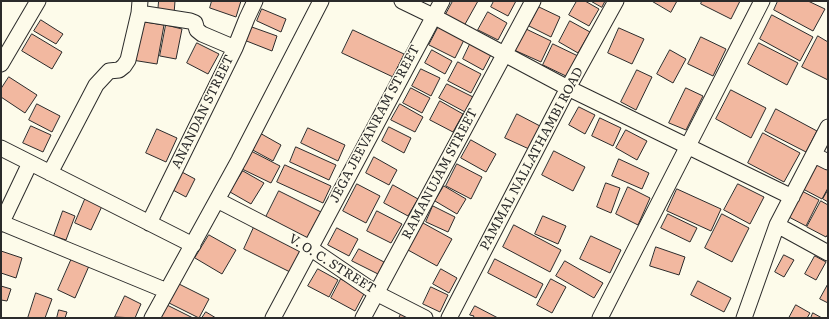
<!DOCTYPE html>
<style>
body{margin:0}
#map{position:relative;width:829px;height:319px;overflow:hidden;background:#fdfbea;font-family:Literata,serif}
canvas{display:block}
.frame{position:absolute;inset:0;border:2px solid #2b2b2b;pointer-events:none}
</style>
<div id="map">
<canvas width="829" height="319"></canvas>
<div class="frame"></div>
</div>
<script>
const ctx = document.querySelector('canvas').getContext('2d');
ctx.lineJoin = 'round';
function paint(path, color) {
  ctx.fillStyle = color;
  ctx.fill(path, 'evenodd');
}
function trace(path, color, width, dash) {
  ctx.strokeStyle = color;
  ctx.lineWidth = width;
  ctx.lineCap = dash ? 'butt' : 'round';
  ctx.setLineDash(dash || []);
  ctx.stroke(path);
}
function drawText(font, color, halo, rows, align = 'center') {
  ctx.font = font + ' Literata,serif';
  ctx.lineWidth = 3;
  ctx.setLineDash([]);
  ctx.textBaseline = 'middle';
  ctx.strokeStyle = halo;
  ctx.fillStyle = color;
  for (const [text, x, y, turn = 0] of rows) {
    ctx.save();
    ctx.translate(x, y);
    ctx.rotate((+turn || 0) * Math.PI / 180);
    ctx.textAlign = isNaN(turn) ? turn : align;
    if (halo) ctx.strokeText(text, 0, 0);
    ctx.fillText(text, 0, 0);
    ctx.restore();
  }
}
const building = new Path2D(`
 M159 1H175L174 14 158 13Z
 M212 1H241L236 17 210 8Z
 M453 1H478L464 26 445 16Z
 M494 1H516L508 16 491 7Z
 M577 1H585L599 9 589 26 569 15Z
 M591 1H605L602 7Z
 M652 1H677L671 12Z
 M702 1H740L731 19 701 4Z
 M778 1H808L825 9 813 31 774 10Z
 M539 7 560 17 551 37 529 26Z
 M262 9 286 19 281 32 257 21Z
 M488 12 507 23 498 40 478 30Z
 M772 15 813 37 800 61 760 39Z
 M41 20 63 34 56 44 34 31Z
 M139 21 164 25 157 64 132 60Z
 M570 21 590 32 578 53 559 42Z
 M441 22 466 36 455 58 429 45Z
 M166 25 182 29 176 59 160 56Z
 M249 26 277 36 272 51 244 40Z
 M524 28 551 41 541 62 514 50Z
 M619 28 644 39 632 64 608 53Z
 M353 30 404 54 393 77 342 53Z
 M32 34 62 52 52 69 22 51Z
 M818 36 828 42V80L802 67Z
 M701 37 726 49 713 76 688 64Z
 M472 40 493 51 483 70 463 59Z
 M197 43 219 54 208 74 187 63Z
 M759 43 798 63 787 85 748 64Z
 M553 44 578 56 568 77 543 65Z
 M432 50 452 61 445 74 425 63Z
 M670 50 686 59 673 83 657 74Z
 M458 62 481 74 471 93 448 81Z
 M421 69 440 78 431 96 412 86Z
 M637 70 652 77 636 110 621 102Z
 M9 77 37 95 25 113 1 97V89Z
 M447 84 473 97 465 112 439 98Z
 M411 88 430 98 422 113 403 103Z
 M686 88 703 96 686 130 669 123Z
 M731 90 766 108 751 138 716 119Z
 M440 101 463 114 453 132 430 120Z
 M37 104 60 116 52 132 29 120Z
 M400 104 423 117 415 132 391 120Z
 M579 107 595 115 585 134 569 125Z
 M776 109 817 131 806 152 765 131Z
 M517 114 540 126 529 149 505 138Z
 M600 118 621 128 613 146 592 136Z
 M31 126 51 135 43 152 23 143Z
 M389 127 411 138 404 153 382 141Z
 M308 128 345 145 338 161 301 143Z
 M157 129 177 138 166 162 146 153Z
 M626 130 647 141 637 160 616 148Z
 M258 132 281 145 273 161 249 148Z
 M763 133 800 153 784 182 748 163Z
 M471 140 496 154 486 172 461 158Z
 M296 147 336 165 329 180 290 162Z
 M251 151 280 166 271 183 242 169Z
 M554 151 585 167 573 191 542 175Z
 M374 157 397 170 389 185 366 173Z
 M619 159 649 173 642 189 612 176Z
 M816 163 828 169V188L822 199 803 189Z
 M457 164 482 177 471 199 446 186Z
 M285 165 331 186 323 203 277 182Z
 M180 171 195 179 186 197 171 189Z
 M243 171 264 183 251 204 230 192Z
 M606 183 620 188 611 213 597 207Z
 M357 184 380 196 366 223 343 211Z
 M738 184 764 197 750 224 724 210Z
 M393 185 418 199 408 216 384 203Z
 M444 186 466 199 457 214 435 201Z
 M628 187 650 198 638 225 616 214Z
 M677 189 721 209 711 231 667 211Z
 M800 190 819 200 806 226 787 216Z
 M828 190V202L823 199Z
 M279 191 321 212 307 238 266 217Z
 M86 197 103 204 91 230 75 223Z
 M821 201 828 205V234L826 237 807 227Z
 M433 206 455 217 448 232 426 222Z
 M63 211 75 216 66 240 54 236Z
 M377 211 402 224 391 243 367 231Z
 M668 214 697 228 690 242 661 228Z
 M722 214 749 228 732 262 705 248Z
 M543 216 566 226 558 244 535 234Z
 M423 223 452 239 437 266 408 250Z
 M255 225 302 248 290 272 244 249Z
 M514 225 561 250 550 272 503 247Z
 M337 228 358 239 349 256 328 245Z
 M209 235 236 250 222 274 195 258Z
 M591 236 621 250 610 273 580 259Z
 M656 247 685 257 679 275 650 266Z
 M359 249 384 262 378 274 352 261Z
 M1 251 22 258 16 278 1 273Z
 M784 255 794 260 784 277 775 272Z
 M815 256 826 262 816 280 805 274Z
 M72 258 89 266 75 298 58 290Z
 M495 259 543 284 536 298 488 273Z
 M565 261 603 283 594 298 556 276Z
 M318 269 338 280 329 297 308 286Z
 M441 269 457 278 449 293 433 284Z
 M341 279 365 292 355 311 331 298Z
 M551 279 566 287 552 313 537 305Z
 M698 281 731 298 724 312 691 295Z
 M179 284 209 299 199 318 169 303Z
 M828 284V303L820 299Z
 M1 286 11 289 7 301 1 300Z
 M431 287 448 295 440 312 423 304Z
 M36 293 52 299 45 318H28Z
 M125 296 141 304 135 318 115 317Z
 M167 305 193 318H161Z
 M796 305 810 313 807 318H789Z
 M475 306 498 318H473L474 316 470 315Z
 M59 310 67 312 65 318H57Z
 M403 310 419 318H399Z
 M206 312 216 318H202Z
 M813 313 822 318H811Z`);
const minor = new Path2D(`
 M402 1 433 16 568 88 792 197
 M139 13 190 21 195 23 197 30 202 34 235 48
 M1 64 38 1
 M1 148 193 245
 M814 155 828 162
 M50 173 96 85 109 71 119 70 124 66 128 60 139 13 140 1
 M217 200 310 248 376 293 425 318
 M2 223 167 291
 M149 223 235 48 247 18 255 1
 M1 224 30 163
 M777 225 828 253
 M152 318 239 160 321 1
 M273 318 442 1
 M363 318 533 1
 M449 318 568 88 616 1
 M600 318 762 1
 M744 318 777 225 828 127`);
const streetNames = [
 ["ANANDAN STREET",203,112,-64],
 ["JEGA JEEVANRAM STREET",375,124,-62],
 ["PAMMAL NALLATHAMBI ROAD",532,159,-62],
 ["RAMANUJAM STREET",440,174,-62],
 ["V. O. C. STREET",332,264,32]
];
paint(building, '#f2b8a0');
trace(building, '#2b2b2b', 1);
trace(minor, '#2b2b2b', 17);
trace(minor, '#fdfbea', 15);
drawText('13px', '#2b2b2b', '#fdfbea', streetNames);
</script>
